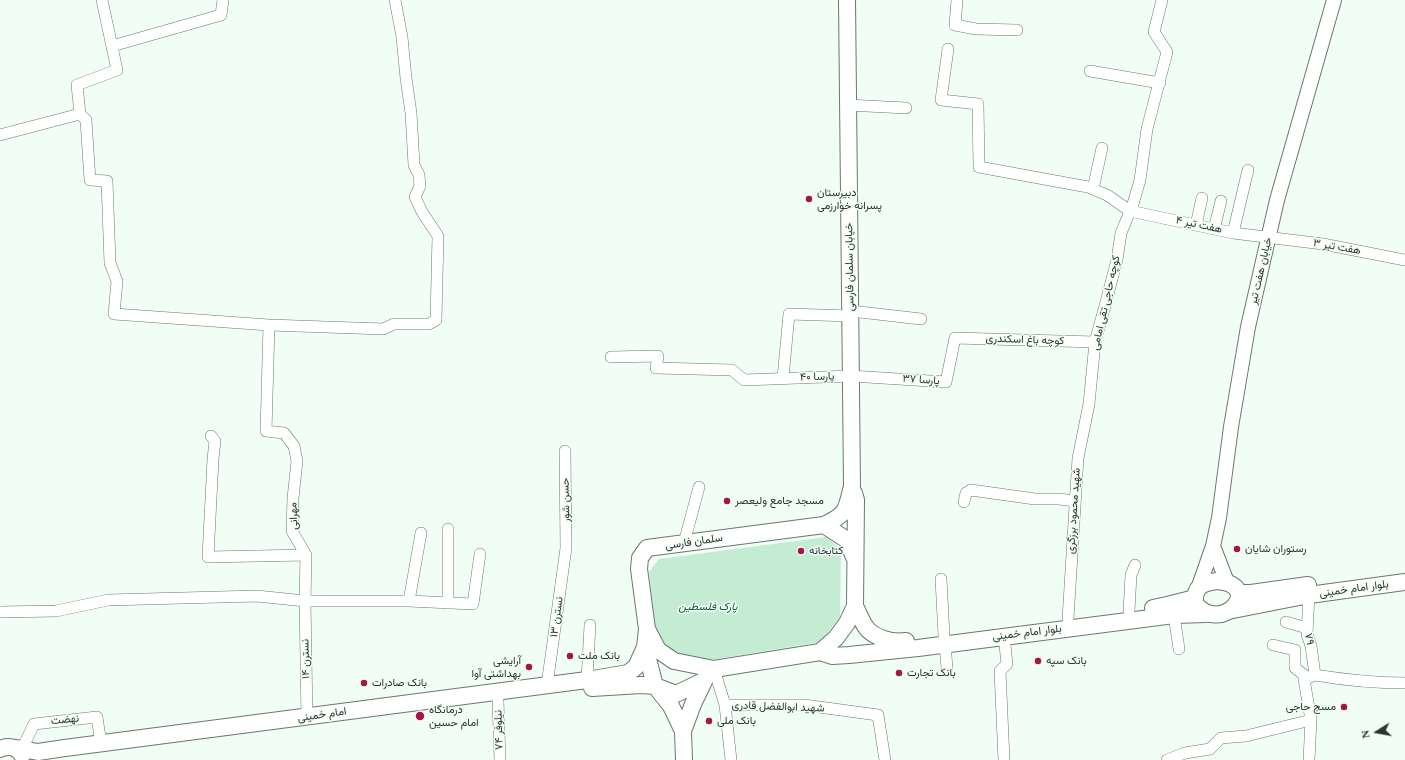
<!DOCTYPE html>
<meta charset="utf-8">
<style>
body{margin:0}
#map{position:relative;width:1405px;height:760px;overflow:hidden;background:#f0fef5;font-family:"Times New Roman",serif}
canvas{display:block}
.north{position:absolute;left:1357px;top:712px;width:40px;height:40px;-webkit-text-stroke:3px #f0fef5;paint-order:stroke;rotate:259deg;font-size:11px;font-weight:700;line-height:16px;text-align:center;color:#2e3330}
.north::after{content:'';display:block;margin:auto;width:14px;height:18px;background:#2e3330;clip-path:polygon(50% 0,100% 100%,50% 72%,0 100%)}
</style>
<div id="map">
<canvas width="1405" height="760"></canvas>
<div class="north">N</div>
</div>
<script>
const ctx = document.querySelector('canvas').getContext('2d');
ctx.lineJoin = 'round';
function paint(path, color) {
  ctx.fillStyle = color;
  ctx.fill(path, 'evenodd');
}
function trace(path, color, width, dash) {
  ctx.strokeStyle = color;
  ctx.lineWidth = width;
  ctx.lineCap = dash ? 'butt' : 'round';
  ctx.setLineDash(dash || []);
  ctx.stroke(path);
}
function drawText(font, color, halo, rows, align = 'center') {
  ctx.font = font + ' "Times New Roman",Vazirmatn,serif';
  ctx.lineWidth = 3;
  ctx.setLineDash([]);
  ctx.textBaseline = 'middle';
  ctx.strokeStyle = halo;
  ctx.fillStyle = color;
  for (const [text, x, y, turn = 0] of rows) {
    ctx.save();
    ctx.translate(x, y);
    ctx.rotate((+turn || 0) * Math.PI / 180);
    ctx.textAlign = isNaN(turn) ? turn : align;
    if (halo) ctx.strokeText(text, 0, 0);
    ctx.fillText(text, 0, 0);
    ctx.restore();
  }
}
const green = new Path2D(`
 M826 537 841 549 840 617 821 642 710 660 675 657 657 645 649 572 659 559Z`);
const minor = new Path2D(`
 M102 0 117 70 77 85 80 114 86 120 90 180 107 181 110 263 117 281 114 314 269 325 383 329 394 324H429L436 320 438 236 422 212 415 197 420 186 419 175 414 165 411 113 406 78 402 37 395 0
 M957 0 955 25 976 29 1017 30
 M112 46 221 15 223 0
 M948 49 941 100 978 104 979 167 1088 187 1107 195 1130 211 1233 233 1323 244 1405 260
 M1090 71 1160 83
 M847 105 906 108
 M0 135 80 114
 M1093 189 1102 148
 M1196 225 1202 198
 M1214 229 1221 201
 M1233 233 1248 170
 M851 311 921 319
 M269 325 266 431 284 433 294 446 297 461 293 498 292 531 306 555 305 601 307 717
 M611 357 658 356 656 368 732 370 744 380 851 376 946 382 955 338 1095 342
 M783 378 789 314 851 316
 M211 436 215 441 213 459 208 557 306 555
 M964 502 966 493 971 490 1035 499H1059L1075 501
 M684 543 699 487
 M941 579 944 636
 M409 601 421 533
 M448 603V529
 M1129 611 1131 575 1135 565
 M0 612 56 611 108 600 257 596 305 601H409L473 604 480 554
 M1174 615 1179 649
 M1068 619 1078 458 1089 404 1095 342 1106 302 1117 260 1121 233 1133 204 1140 180 1147 129 1167 52 1154 32 1162 0
 M1286 622 1307 628
 M1004 636 1007 664 1000 671 1004 760
 M945 644 947 668
 M1273 645 1295 650V668L1308 678
 M714 669 725 705 731 760
 M1315 675C1345 680 1374 683 1405 683
 M587 680 590 625
 M547 685 566 548 565 451
 M498 701 500 760
 M725 705H804L878 715 885 760
 M22 749 34 724 97 717 101 744
 M1167 760 1185 753 1210 749 1221 738 1246 736 1311 720 1304 679 1315 675 1311 646 1307 634 1309 595
 M1309 760 1311 720`);
const tertiary = new Path2D(`
 M1213 546 1227 582
 M1199 586 1213 546 1219 518 1231 427 1248 327 1277 200 1334 0`);
const secondary = new Path2D(`
 M824 525 847 540 854 557
 M1217 581C1265 585 1223 636 1195 604 1194 587 1201 583 1217 581Z
 M1239 593H1251L1308 585
 M855 606C864 624 864 632 884 639 892 642 897 642 906 641
 M1153 608 1167 605 1195 598
 M1233 610 1309 595 1405 582
 M647 629 658 650 674 661 714 669 820 652 832 656 849 655 918 648 1174 615 1206 614
 M645 647 655 686 671 706 683 731
 M820 652 836 638 847 623 855 606 856 500 854 493
 M592 688 641 685 655 686 676 694 703 681
 M16 748 38 752 65 748 587 680 628 673 636 667 645 647 647 629 639 569 640 558 647 548 824 525C847 514 846 511 852 486L847 0
 M0 749C9 745 17 747 22 755
 M684 760 683 731 693 704 705 679`);
const markers = [
 [809,199,4,"#a7134b"],
 [727,501,4,"#a7134b"],
 [1237,549,4,"#a7134b"],
 [801,551,4,"#a7134b"],
 [570,656,4,"#a7134b"],
 [1038,661,4,"#a7134b"],
 [529,667,4,"#a7134b"],
 [899,673,4,"#a7134b"],
 [364,683,4,"#a7134b"],
 [1344,707,4,"#a7134b"],
 [420,716,5,"#a7134b"],
 [709,721,4,"#a7134b"]
];
const poiNames = [
 ["دبیرستان",817,193],
 ["پسرانه خوارزمی",817,206],
 ["مسجد جامع ولیعصر",735,501],
 ["رستوران شایان",1245,549],
 ["کتابخانه",809,551],
 ["بانک ملت",578,656],
 ["آرایشی",521,661,"right"],
 ["بهداشتی آوا",521,674,"right"],
 ["بانک سپه",1046,661],
 ["بانک تجارت",907,673],
 ["بانک صادرات",372,683],
 ["مسج حاجی",1336,707,"right"],
 ["درمانگاه",429,710],
 ["امام حسین",429,723],
 ["بانک ملی",717,721]
];
const streetNames = [
 ["هفت تیر ۴",1199,225,12],
 ["هفت تیر ۳",1337,247,10],
 ["خیابان سلمان فارسی",850,267,-91],
 ["خیابان هفت تیر",1261,271,-77],
 ["کوچه حاجی تقی امامی",1106,303,-77],
 ["کوچه باغ اسکندری",1025,340,2],
 ["پارسا ۴۰",817,377,-2],
 ["پارسا ۳۷",921,380,4],
 ["حسن شور",566,500,-91],
 ["شهید محمود برزگری",1074,511,-86],
 ["مهرانی",294,516,-92],
 ["سلمان فارسی",694,542,-8],
 ["بلوار امام خمینی",1354,589,-8],
 ["نسترن ۱۳",557,617,-82],
 ["بلوار امام خمینی",1027,633,-7],
 ["۷۹",1309,639,79],
 ["نسترن ۱۴",306,659,-91],
 ["شهید ابوالفضل قادری",778,707,2],
 ["امام خمینی",322,715,-8],
 ["نهضت",65,720,-6],
 ["نیلوفر ۷۴",499,730,-91]
];
const parkNames = [
 ["پارک فلسطین",708,607]
];
paint(green, '#c3ecd2');
trace(minor, '#6b776f', 12);
trace(tertiary, '#6b776f', 16);
trace(secondary, '#6b776f', 18);
trace(minor, '#fff', 11);
trace(tertiary, '#fff', 14);
trace(secondary, '#fff', 16);
for (const [x, y, r, color] of markers) {
  const dot = new Path2D();
  dot.arc(x, y, r, 0, 2 * Math.PI);
  ctx.fillStyle = color;
  ctx.fill(dot);
  trace(dot, '#f0fef5', 1.5);
}
drawText('11px', '#2e3330', '#f0fef5', poiNames, 'left');
drawText('11px', '#2e3330', '#f0fef5', streetNames);
drawText('italic 11px', '#0f5a36', '#f0fef5', parkNames);
</script>
